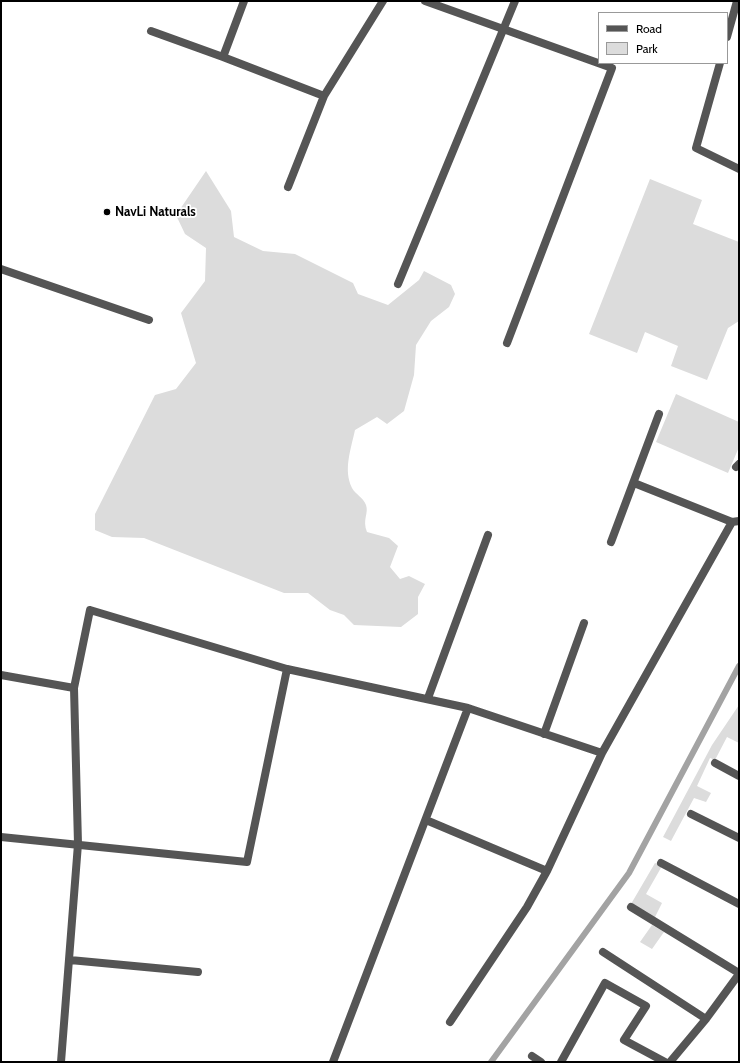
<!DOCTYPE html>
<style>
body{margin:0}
#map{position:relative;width:740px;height:1063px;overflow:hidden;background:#fff;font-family:Cabin,sans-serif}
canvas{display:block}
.frame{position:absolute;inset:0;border:2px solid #000;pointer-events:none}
.legend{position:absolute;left:598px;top:12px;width:130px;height:52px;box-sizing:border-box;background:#fff;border:1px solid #999;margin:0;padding:5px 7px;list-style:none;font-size:12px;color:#000}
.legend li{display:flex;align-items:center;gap:8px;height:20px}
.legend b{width:20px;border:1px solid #999}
</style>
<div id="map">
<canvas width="740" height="1063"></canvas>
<div class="frame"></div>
<ul class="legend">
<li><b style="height:5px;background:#555"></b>Road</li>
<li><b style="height:11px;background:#dcdcdc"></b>Park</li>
</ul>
</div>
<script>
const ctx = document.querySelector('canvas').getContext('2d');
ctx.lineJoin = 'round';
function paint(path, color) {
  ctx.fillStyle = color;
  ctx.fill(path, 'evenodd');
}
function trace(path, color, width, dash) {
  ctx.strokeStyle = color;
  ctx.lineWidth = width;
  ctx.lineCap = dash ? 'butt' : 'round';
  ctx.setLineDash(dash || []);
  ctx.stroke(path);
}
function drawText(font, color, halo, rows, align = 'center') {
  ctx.font = font + ' Cabin,sans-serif';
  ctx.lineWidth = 3.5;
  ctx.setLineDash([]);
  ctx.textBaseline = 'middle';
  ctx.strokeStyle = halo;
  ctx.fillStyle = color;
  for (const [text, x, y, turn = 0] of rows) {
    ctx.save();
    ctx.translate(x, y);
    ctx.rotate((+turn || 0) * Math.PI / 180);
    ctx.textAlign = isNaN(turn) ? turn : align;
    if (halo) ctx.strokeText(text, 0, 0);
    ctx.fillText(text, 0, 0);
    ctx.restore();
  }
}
const green = new Path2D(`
 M206 171 231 211 234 237 263 251 295 254 353 283 358 294 388 305 419 280 424 271 451 285 455 294 449 307 431 321 416 345 414 375 404 411 387 424 377 417 355 430C351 449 343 470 352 488 356 495 363 497 366 505 369 513 362 520 367 532L389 538 398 546 390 567 400 579 409 576 425 584 418 597V614L401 627 354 625 344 615 330 610 308 593H284L144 538 112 537 95 530V514L155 395 176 389 196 363 181 313 205 281 206 248 185 234 176 215Z
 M650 179 702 200 693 224 739 242V321L728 328 707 380 671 366 678 346 645 332 637 353 589 334Z
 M676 394 739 422V447L728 473 656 442Z
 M739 705V743L727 737 715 760 710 758 697 786 711 793 706 802 694 798 671 841 663 837 712 745Z
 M655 863 662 866 646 894 662 903 654 919 631 904Z
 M652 925 664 932 652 949 640 942Z`);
const stream = new Path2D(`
 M491 1062 629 873 739 666`);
const street = new Path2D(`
 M425 1 612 68 507 343
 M151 31 223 57 244 1
 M727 37 737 1
 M223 57 324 96
 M720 63 696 148 739 169
 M288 187 324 96 383 1
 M1 269 149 320
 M398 284 515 1
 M736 467 739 464
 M634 483 732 522
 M611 542 659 414
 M1 675 74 688
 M428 698 488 535
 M544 734 584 623
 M715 763 739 776
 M691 814 739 838
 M426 820 547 871
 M1 837 247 862 287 669
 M661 863 739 904
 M631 907 739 973
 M603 952 706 1019
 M70 960 198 972
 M450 1022 527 907 547 871 602 753 732 522 739 521
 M532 1056 541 1062
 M61 1062 78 844 74 688 90 610 287 669 468 708 602 753
 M333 1062 468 708
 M561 1062 605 983 646 1006 624 1040 665 1062
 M670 1062 706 1019 739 974`);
const markers = [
 [107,212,4,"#000"]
];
const poiNames = [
 ["NavLi Naturals",115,212]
];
paint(green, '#dcdcdc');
trace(stream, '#a3a3a3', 6);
trace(street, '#555', 8);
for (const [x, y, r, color] of markers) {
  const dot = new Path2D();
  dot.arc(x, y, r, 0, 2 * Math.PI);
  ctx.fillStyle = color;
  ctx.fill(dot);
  trace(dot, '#fff', 1.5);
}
drawText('bold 13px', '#000', '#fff', poiNames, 'left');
</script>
